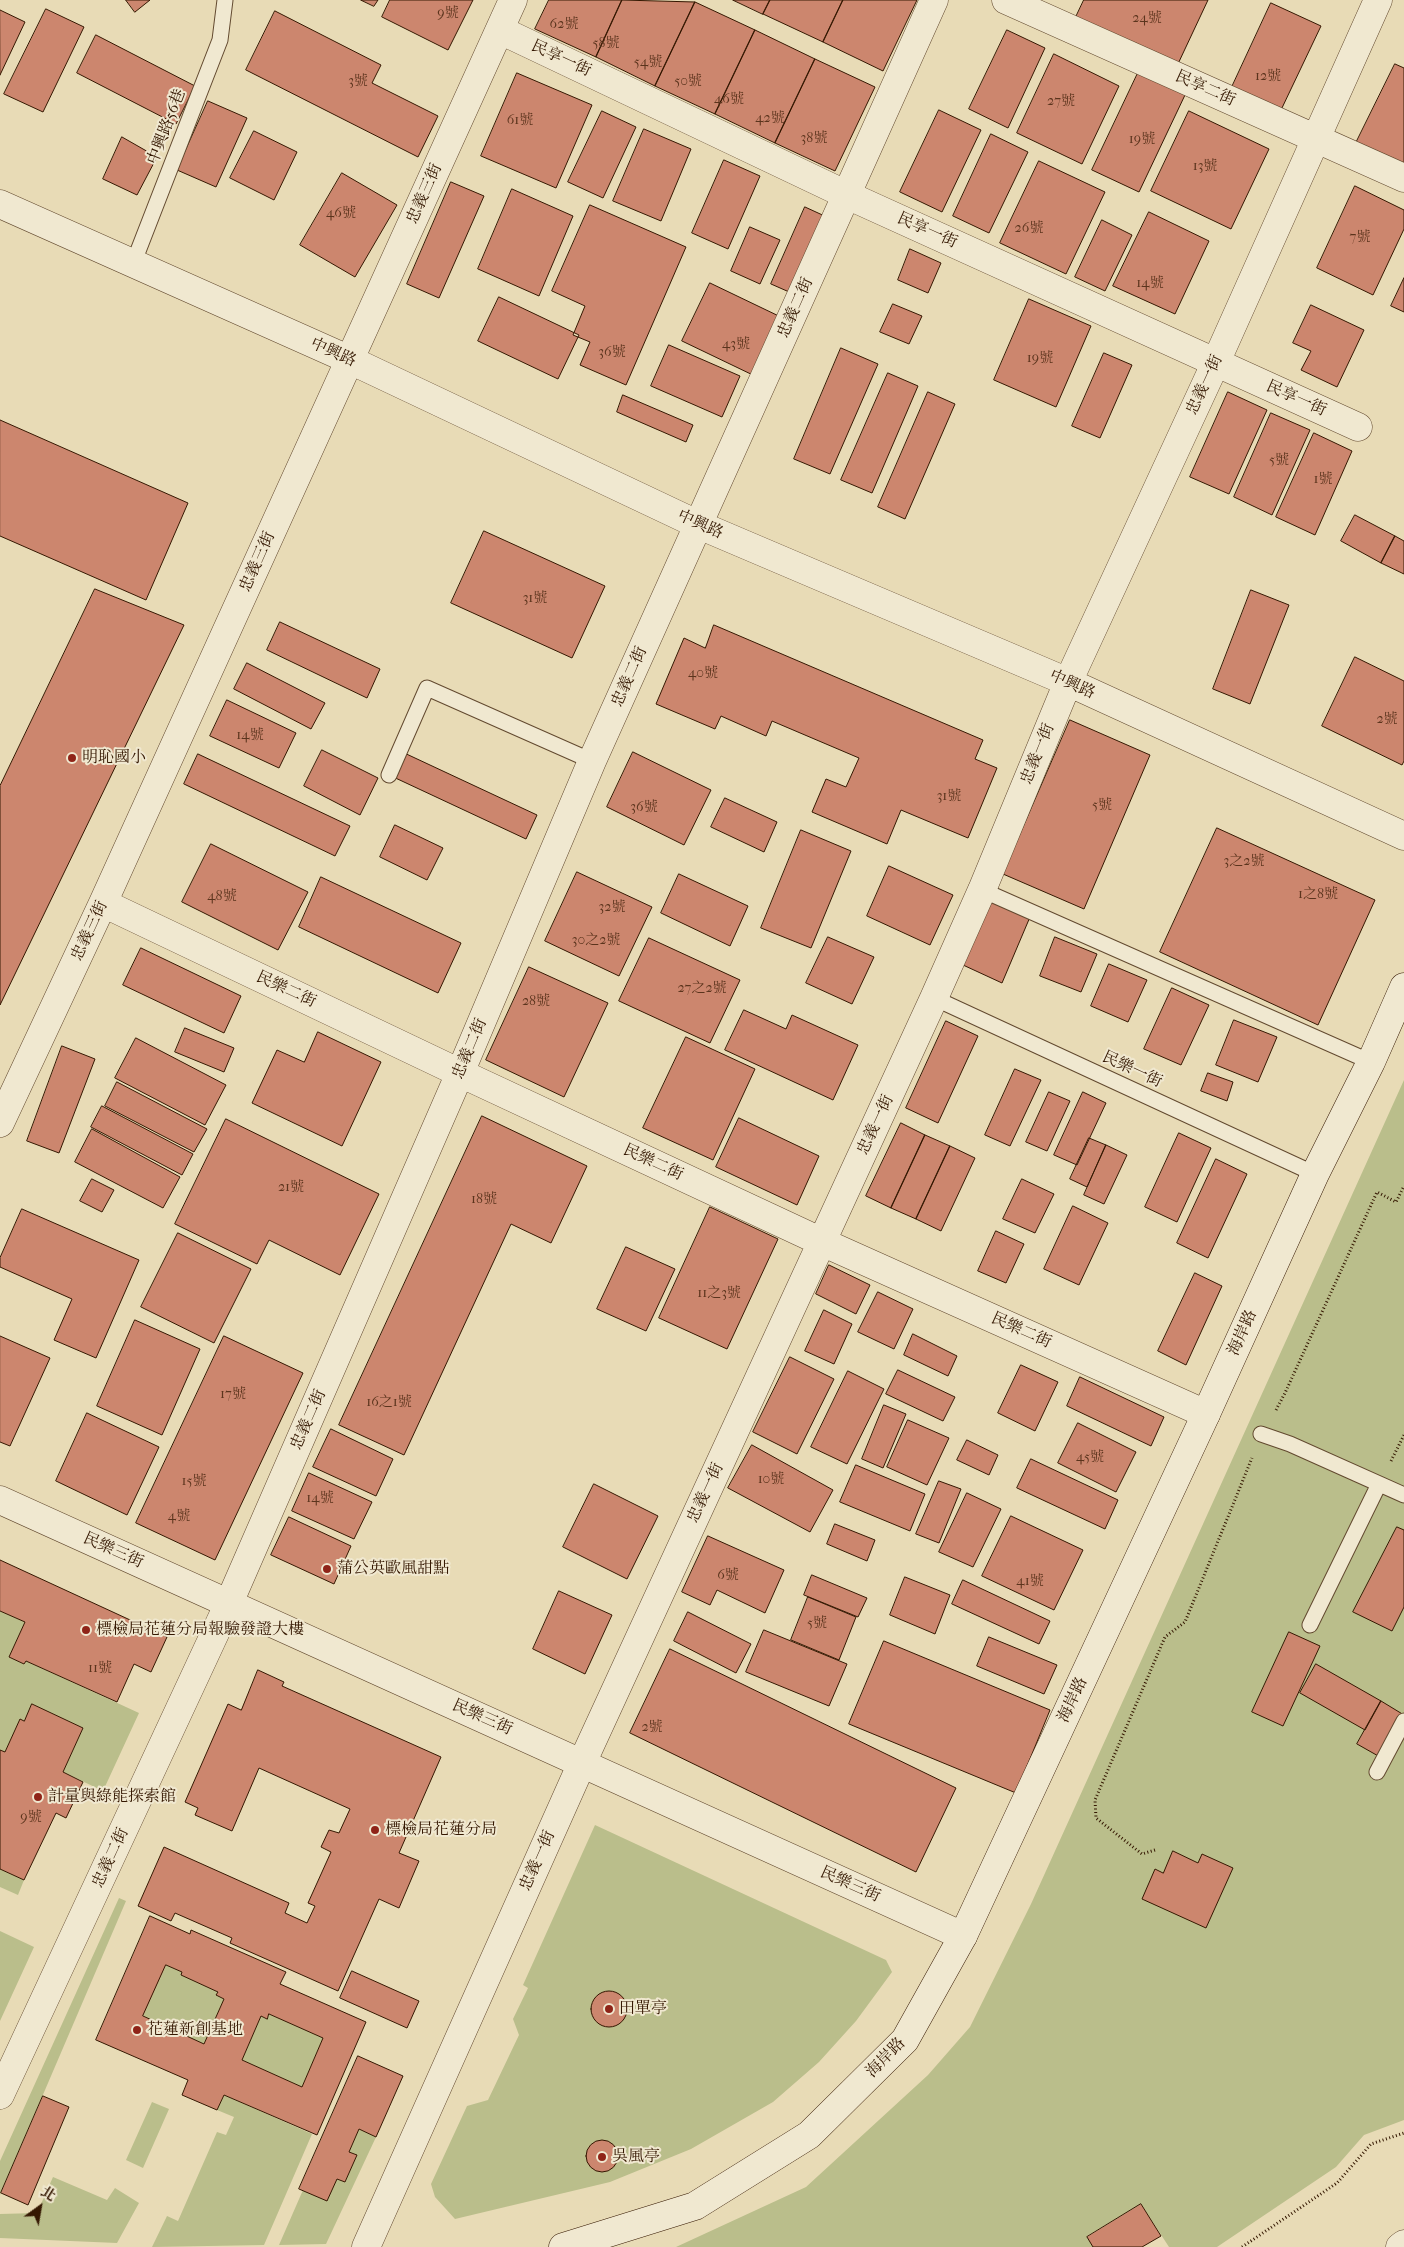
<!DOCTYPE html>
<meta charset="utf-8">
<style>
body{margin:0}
#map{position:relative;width:1404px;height:2247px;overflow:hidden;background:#e8dbb6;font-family:"IM FELL French Canon","Noto Serif TC",serif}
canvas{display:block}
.north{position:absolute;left:15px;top:2182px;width:50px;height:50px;-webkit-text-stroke:4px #f0e8d0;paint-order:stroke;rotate:32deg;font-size:14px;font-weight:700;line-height:20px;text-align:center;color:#351802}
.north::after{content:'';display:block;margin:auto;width:18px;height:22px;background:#351802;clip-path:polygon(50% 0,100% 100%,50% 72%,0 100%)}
</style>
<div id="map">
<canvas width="1404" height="2247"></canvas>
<div class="north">北</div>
</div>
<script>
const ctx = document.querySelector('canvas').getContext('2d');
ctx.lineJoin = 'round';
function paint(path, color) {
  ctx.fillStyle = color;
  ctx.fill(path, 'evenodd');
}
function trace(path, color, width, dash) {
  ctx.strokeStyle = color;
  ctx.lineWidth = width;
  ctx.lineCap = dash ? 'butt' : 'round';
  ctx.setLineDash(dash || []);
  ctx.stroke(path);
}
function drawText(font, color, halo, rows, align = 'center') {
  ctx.font = font + ' "IM FELL French Canon","Noto Serif TC",serif';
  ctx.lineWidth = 4;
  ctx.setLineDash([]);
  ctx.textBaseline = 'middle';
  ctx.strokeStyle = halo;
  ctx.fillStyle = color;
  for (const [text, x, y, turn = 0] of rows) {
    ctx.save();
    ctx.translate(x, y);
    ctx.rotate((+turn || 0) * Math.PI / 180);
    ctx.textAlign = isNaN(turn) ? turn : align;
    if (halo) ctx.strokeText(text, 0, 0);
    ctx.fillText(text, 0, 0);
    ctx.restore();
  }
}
const green = new Path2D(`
 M1404 1080V2120L1364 2135 1336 2167 1217 2247H1169L1141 2204 1087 2236 1093 2247H676L806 2187 928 2075 970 2027 1031 1904Z
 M0 1611 25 1622 9 1657 24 1664 26 1661 139 1713 103 1791 63 1772 83 1728 33 1705 24 1721 20 1720 5 1752 0 1750Z
 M595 1825 886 1960 892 1972 856 2021 819 2062 773 2102 691 2149 610 2182 455 2219 435 2197 431 2184 467 2106 488 2100 519 2035 513 2019 528 1988 523 1985Z
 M0 1869 24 1880 18 1895 0 1887Z
 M119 1898 126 1901 0 2195V2161Z
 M0 1931 34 1947 0 2021Z
 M166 1965 182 1972 181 1975 218 1992 217 1995 224 1999 204 2044 143 2016Z
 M269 2014 323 2038 302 2087 242 2060 261 2016 267 2019Z
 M224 2095 312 2134 264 2245 152 2247 167 2216 178 2221 217 2132 226 2135 234 2117 217 2110Z
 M152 2102 169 2109 143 2168 126 2160Z
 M359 2129 376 2137 326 2244 279 2245 303 2190 337 2179 345 2182 357 2155 349 2152Z
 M53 2177 107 2200 115 2188 139 2203 117 2243 0 2238V2214L37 2213Z`);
const building = new Path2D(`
 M126 0H150L135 12Z
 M361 0H378L374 6Z
 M390 0H473L448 50 382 17Z
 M549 0H622L596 57 535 29Z
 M622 0 695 2 655 86 596 57Z
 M733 0H770L763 14Z
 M770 0H843L823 42 763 14Z
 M843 0H917L883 71 823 42Z
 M1084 0H1208L1177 66 1076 17Z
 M695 2 755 30 715 114 655 86Z
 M1271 3 1321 26 1281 110 1232 87Z
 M46 9 84 27 43 112 4 94Z
 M0 10 25 22 0 75Z
 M275 11 381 65 372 83 438 116 418 157 246 70Z
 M755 30 815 59 775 143 715 114Z
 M1007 30 1045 48 1008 128 969 109Z
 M96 35 195 86 176 124 77 73Z
 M1054 54 1119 86 1082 164 1017 133Z
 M815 59 875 87 835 171 775 143Z
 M1395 64 1404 68V166L1356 143Z
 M517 73 592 105 556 188 481 156Z
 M1138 73 1185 95 1139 192 1092 170Z
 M208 101 247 118 216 187 177 170Z
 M939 110 981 130 942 212 900 192Z
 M602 111 636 127 603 198 568 182Z
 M1189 111 1269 149 1231 229 1151 191Z
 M644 129 691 149 661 221 613 201Z
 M254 131 297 152 274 200 230 178Z
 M991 134 1028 152 989 233 953 216Z
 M122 137 157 157 137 195 103 179Z
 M724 160 760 176 728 249 692 233Z
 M1039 161 1105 192 1066 274 1000 243Z
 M342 173 397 205 355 277 300 245Z
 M451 182 484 196 439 298 407 284Z
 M1355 186 1404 210V229L1373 295 1317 268Z
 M512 189 573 216 539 296 478 269Z
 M590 205 686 247 626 385 580 365 590 342 573 335 585 306 552 291Z
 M805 207 829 218 796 295 771 284Z
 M1149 212 1209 241 1175 314 1113 286Z
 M1102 220 1132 235 1105 291 1075 277Z
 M750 227 780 240 760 284 731 271Z
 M910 249 941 263 928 293 898 280Z
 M1404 278V312L1391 306Z
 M710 283 785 319 757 377 682 341Z
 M499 297 579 335 558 379 478 341Z
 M1029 299 1091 326 1056 407 994 380Z
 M893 304 922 316 909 344 880 332Z
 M1311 305 1364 330 1337 387 1301 370 1311 351 1293 343Z
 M669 345 740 376 722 417 651 386Z
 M841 348 878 364 830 474 794 459Z
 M1104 353 1132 365 1100 438 1072 426Z
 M888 373 918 386 872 493 841 480Z
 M928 392 955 404 905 519 878 507Z
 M1228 392 1267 410 1229 494 1190 477Z
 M623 395 693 425 686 442 617 412Z
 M1271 413 1310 430 1272 515 1234 497Z
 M0 420 188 503 146 600 0 536Z
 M1314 433 1352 451 1315 535 1276 517Z
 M1355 515 1395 536 1381 563 1341 541Z
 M484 531 605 586 572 658 451 603Z
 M1395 536 1404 541V574L1381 563Z
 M95 589 184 625 0 1005V786Z
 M1251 590 1289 605 1250 704 1213 689Z
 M280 622 380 669 367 698 267 650Z
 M714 625 983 740 975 759 997 768 968 838 901 810 887 844 812 812 826 779 846 787 859 758 772 721 766 736 721 716 715 729 656 704 684 638 705 648Z
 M1355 657 1404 681V761L1402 765 1322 726Z
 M247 663 325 703 311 729 234 689Z
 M227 700 296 733 279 768 210 736Z
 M1070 720 1150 755 1084 909 1003 874Z
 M322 750 378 778 360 815 304 786Z
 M400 751 537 815 526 839 389 775Z
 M633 752 711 790 684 845 607 807Z
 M198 754 350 826 335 856 184 784Z
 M725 798 777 822 764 852 711 827Z
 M395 825 443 848 427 880 380 857Z
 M1217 828 1375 900 1318 1025 1160 952Z
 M801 830 851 851 811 948 761 928Z
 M211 844 308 892 278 950 182 902Z
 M889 866 953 895 930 945 867 916Z
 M577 872 652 907 619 976 545 941Z
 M679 874 748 906 730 946 661 913Z
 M321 877 461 943 438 993 299 927Z
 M991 900 1030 917 1002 983 963 965Z
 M828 937 874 957 852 1004 806 983Z
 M1055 937 1097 954 1081 992 1040 976Z
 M649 938 740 980 710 1043 619 1001Z
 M141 948 241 996 224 1033 123 985Z
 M1109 964 1147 980 1128 1022 1091 1006Z
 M529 967 608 1003 564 1097 486 1060Z
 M1172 988 1209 1005 1181 1065 1144 1049Z
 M744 1010 786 1029 792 1015 858 1045 833 1100 725 1050Z
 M1234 1020 1277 1037 1258 1082 1216 1065Z
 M946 1021 978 1036 938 1123 906 1108Z
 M185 1028 234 1048 224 1072 175 1052Z
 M318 1032 381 1062 342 1146 252 1103 277 1050 304 1062Z
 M686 1037 755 1069 713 1160 643 1128Z
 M136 1038 226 1085 205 1125 115 1078Z
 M62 1046 95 1059 59 1153 27 1141Z
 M1015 1069 1041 1080 1010 1146 985 1135Z
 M1208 1073 1233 1082 1227 1101 1201 1091Z
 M117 1082 207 1129 194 1152 105 1106Z
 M1049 1092 1070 1101 1047 1151 1026 1142Z
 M1083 1092 1106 1103 1077 1165 1054 1155Z
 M102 1106 193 1154 182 1175 91 1127Z
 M482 1116 587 1166 551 1243 511 1224 404 1455 339 1425Z
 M739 1118 819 1156 797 1205 716 1167Z
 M226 1119 379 1194 340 1275 269 1240 257 1264 175 1224Z
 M901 1123 925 1135 891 1208 866 1196Z
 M92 1129 180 1177 163 1208 75 1162Z
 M1179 1133 1211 1148 1177 1222 1145 1207Z
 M925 1135 950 1146 916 1219 891 1208Z
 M1089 1138 1106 1145 1087 1187 1070 1179Z
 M1106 1145 1127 1155 1104 1204 1084 1195Z
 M950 1146 975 1158 941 1231 916 1219Z
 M1216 1159 1247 1174 1208 1258 1177 1243Z
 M92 1179 114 1190 102 1212 80 1201Z
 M1022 1179 1054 1194 1035 1233 1003 1219Z
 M1073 1206 1108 1223 1079 1285 1044 1269Z
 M710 1207 778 1239 727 1349 659 1318Z
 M22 1209 139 1260 96 1358 54 1340 72 1299 0 1267V1258Z
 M996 1231 1024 1244 1006 1283 978 1271Z
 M178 1233 251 1269 214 1343 141 1307Z
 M626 1247 675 1269 646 1331 597 1309Z
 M829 1265 870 1285 856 1314 816 1294Z
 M1195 1273 1222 1286 1186 1365 1158 1351Z
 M878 1292 913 1309 894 1349 858 1332Z
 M824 1310 852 1324 834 1364 805 1351Z
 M135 1320 200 1349 162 1435 97 1406Z
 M913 1334 957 1356 948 1376 904 1355Z
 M0 1336 50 1358 10 1446 0 1442Z
 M224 1336 303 1373 215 1560 136 1523Z
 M790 1357 834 1379 797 1454 753 1432Z
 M1021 1365 1058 1382 1035 1431 998 1413Z
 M898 1370 955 1397 943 1421 886 1394Z
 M848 1371 884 1389 847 1464 811 1447Z
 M1080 1377 1164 1417 1151 1446 1067 1406Z
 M884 1405 906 1414 883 1468 862 1459Z
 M87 1413 159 1447 127 1515 56 1481Z
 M908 1420 949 1438 927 1485 887 1467Z
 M1078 1423 1136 1452 1116 1492 1058 1463Z
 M331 1429 393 1459 376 1496 313 1467Z
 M967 1440 998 1455 989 1475 957 1460Z
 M752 1445 833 1490 810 1532 728 1488Z
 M1031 1459 1118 1500 1105 1529 1017 1488Z
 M856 1465 925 1494 910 1531 840 1502Z
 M309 1473 372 1502 354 1539 292 1511Z
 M939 1481 961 1489 939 1543 916 1534Z
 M594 1484 658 1516 627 1579 563 1547Z
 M967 1493 1001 1509 973 1567 939 1552Z
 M1011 1516 1083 1550 1054 1610 982 1576Z
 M289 1517 351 1546 334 1584 271 1555Z
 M835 1524 875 1540 867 1561 827 1544Z
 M1397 1527 1404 1530V1607L1392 1631 1353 1612Z
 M708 1536 784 1570 765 1613 717 1590 710 1605 682 1592Z
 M0 1560 167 1637 151 1672 134 1664 117 1702 26 1661 24 1664 9 1657 25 1622 0 1611Z
 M812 1575 867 1598 858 1617 804 1595Z
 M905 1577 950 1595 935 1634 890 1615Z
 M963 1580 1050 1621 1039 1644 952 1604Z
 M559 1591 612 1615 585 1674 533 1649Z
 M808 1597 856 1617 839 1660 791 1640Z
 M688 1612 751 1644 736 1673 674 1641Z
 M764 1630 847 1664 829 1706 746 1672Z
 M1289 1632 1320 1646 1283 1726 1252 1712Z
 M989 1637 1057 1665 1044 1694 977 1666Z
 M884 1641 1050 1710 1016 1793 849 1724Z
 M670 1649 956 1788 916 1872 630 1733Z
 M1316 1664 1381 1701 1365 1730 1300 1693Z
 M258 1670 284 1682 282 1686 441 1757 399 1853 419 1861 399 1908 379 1899 338 1991 230 1943 232 1938 175 1913 171 1921 138 1906 164 1847 289 1903 285 1913 307 1923 315 1906 308 1903 331 1852 321 1847 329 1830 339 1833 350 1809 259 1768 232 1831 195 1815 198 1808 185 1802 228 1704 241 1710Z
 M1381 1701 1404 1715 1380 1757 1357 1744Z
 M32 1704 83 1728 63 1772 83 1782 66 1818 56 1813 24 1880 0 1869V1750L5 1752 20 1719 24 1721Z
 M1173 1851 1198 1863 1202 1854 1233 1868 1206 1928 1142 1899 1155 1869 1163 1873Z
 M150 1916 190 1934 191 1930 286 1972 280 1984 366 2022 317 2135 224 2095 217 2110 182 2095 188 2080 96 2040ZM166 1965 182 1972 181 1975 218 1992 216 1995 224 1999 204 2044 143 2016ZM269 2014 323 2038 302 2087 242 2060 261 2016 267 2019Z
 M352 1971 419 2001 407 2028 340 1998Z
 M591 2009a18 18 0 1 1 36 0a18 18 0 1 1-36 0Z
 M358 2056 403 2076 376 2137 359 2129 349 2152 357 2155 345 2182 337 2179 327 2201 299 2189Z
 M43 2096 69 2107 28 2205 1 2193Z
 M586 2156a16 16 0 1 1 32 0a16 16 0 1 1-32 0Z
 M1141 2204 1161 2236 1142 2247H1093L1087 2237Z`);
const path = new Path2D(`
 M1276 1410 1285 1393 1377 1192 1396 1202 1404 1186
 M1391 1461 1404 1435
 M1155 1850 1142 1854 1096 1818 1095 1800 1165 1637 1185 1622 1252 1458
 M1242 2247 1337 2183 1371 2144 1404 2133`);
const service = new Path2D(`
 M133 264 220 40 225 0
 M389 775 427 688 592 761
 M982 890 1371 1062
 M934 998 1315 1174
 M1261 1434 1290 1444 1404 1495
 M1310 1625 1379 1484
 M1377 1772 1404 1721`);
const minor = new Path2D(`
 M1006 0 1404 178
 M500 30 847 195 1358 427
 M0 204 350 360 699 525 1068 682 1404 836
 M103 903 460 1073 822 1242 1206 1414
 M0 1123 103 903 513 0
 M0 1500 963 1936
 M0 2095 229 1603 460 1073 592 761 934 0
 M366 2247 582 1763 934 998 982 890 1068 682 1216 362 1378 0
 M1400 2247 1404 2244`);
const secondary = new Path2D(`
 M563 2247 695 2206 809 2135 905 2040 963 1936 1206 1414 1315 1174 1371 1062 1404 987`);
const markers = [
 [72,758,5,"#8f2418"],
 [327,1569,5,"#8f2418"],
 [86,1630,5,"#8f2418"],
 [38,1797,5,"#8f2418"],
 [375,1830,5,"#8f2418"],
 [609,2009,5,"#8f2418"],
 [137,2030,5,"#8f2418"],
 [602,2157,5,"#8f2418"]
];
const numberNames = [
 ["9號",448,14],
 ["24號",1147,19],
 ["62號",564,25],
 ["58號",606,44],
 ["54號",648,63],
 ["12號",1268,77],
 ["3號",358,82],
 ["50號",688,82],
 ["46號",729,100],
 ["27號",1061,102],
 ["42號",770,119],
 ["61號",520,121],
 ["38號",814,139],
 ["19號",1142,140],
 ["13號",1205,167],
 ["46號",341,214],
 ["26號",1029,229],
 ["7號",1360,238],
 ["14號",1150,284],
 ["43號",736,345],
 ["36號",612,353],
 ["19號",1040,359],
 ["5號",1279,461],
 ["1號",1323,480],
 ["31號",535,599],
 ["40號",703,674],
 ["2號",1387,720],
 ["14號",250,736],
 ["31號",949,797],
 ["5號",1102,806],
 ["36號",644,808],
 ["3之2號",1244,862],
 ["1之8號",1318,895],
 ["48號",222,897],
 ["32號",612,908],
 ["30之2號",596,941],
 ["27之2號",702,989],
 ["28號",536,1002],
 ["21號",291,1188],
 ["18號",484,1200],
 ["11之3號",719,1294],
 ["17號",233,1395],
 ["16之1號",389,1403],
 ["45號",1090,1458],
 ["10號",771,1480],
 ["15號",194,1482],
 ["14號",320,1499],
 ["4號",179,1517],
 ["6號",728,1576],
 ["41號",1030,1582],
 ["5號",817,1624],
 ["11號",100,1669],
 ["2號",652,1728],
 ["9號",31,1818]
];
const streetNames = [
 ["民享一街",561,59,25],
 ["民享二街",1205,89,24],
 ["中興路56巷",167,127,-69],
 ["忠義三街",425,194,-66],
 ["民享一街",927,231,24],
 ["忠義二街",796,308,-66],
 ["中興路",333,353,24],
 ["忠義一街",1205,385,-65],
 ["民享一街",1296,399,24],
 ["中興路",700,525,24],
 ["忠義三街",258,562,-66],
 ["忠義二街",630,677,-66],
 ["中興路",1072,685,24],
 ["忠義一街",1038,754,-68],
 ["忠義三街",90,931,-65],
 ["民樂二街",286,990,25],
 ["忠義二街",470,1049,-67],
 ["民樂一街",1132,1070,25],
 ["忠義一街",876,1125,-65],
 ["民樂二街",653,1163,25],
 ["民樂二街",1021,1331,24],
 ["海岸路",1243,1333,-66],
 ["忠義二街",309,1420,-66],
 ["忠義一街",706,1493,-65],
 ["民樂三街",113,1551,24],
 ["海岸路",1073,1700,-65],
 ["民樂三街",482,1718,24],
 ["忠義二街",111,1858,-65],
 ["忠義一街",538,1861,-66],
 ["民樂三街",850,1885,24],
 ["海岸路",886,2058,-46]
];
const poiNames = [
 ["明恥國小",82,758],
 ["蒲公英歐風甜點",337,1569],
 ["標檢局花蓮分局報驗發證大樓",96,1630],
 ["計量與綠能探索館",48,1797],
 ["標檢局花蓮分局",385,1830],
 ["田單亭",619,2009],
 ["花蓮新創基地",147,2030],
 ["吳風亭",612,2157]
];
paint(green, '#babe8b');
paint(building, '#cc866e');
trace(building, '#351802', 1);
trace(service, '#62492f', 17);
trace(minor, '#62492f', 29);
trace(secondary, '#351802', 29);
trace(path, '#351802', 3, [1, 2.5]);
trace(service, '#f0e8d0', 15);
trace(minor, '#f0e8d0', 28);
trace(secondary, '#f0e8d0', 28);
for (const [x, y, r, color] of markers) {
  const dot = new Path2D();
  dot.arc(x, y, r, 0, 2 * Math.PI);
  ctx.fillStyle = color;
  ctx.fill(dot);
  trace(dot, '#f0e8d0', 2);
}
drawText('14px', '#5b341d', null, numberNames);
drawText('16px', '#351802', '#f0e8d0', streetNames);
drawText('16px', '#351802', '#f0e8d0', poiNames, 'left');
</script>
